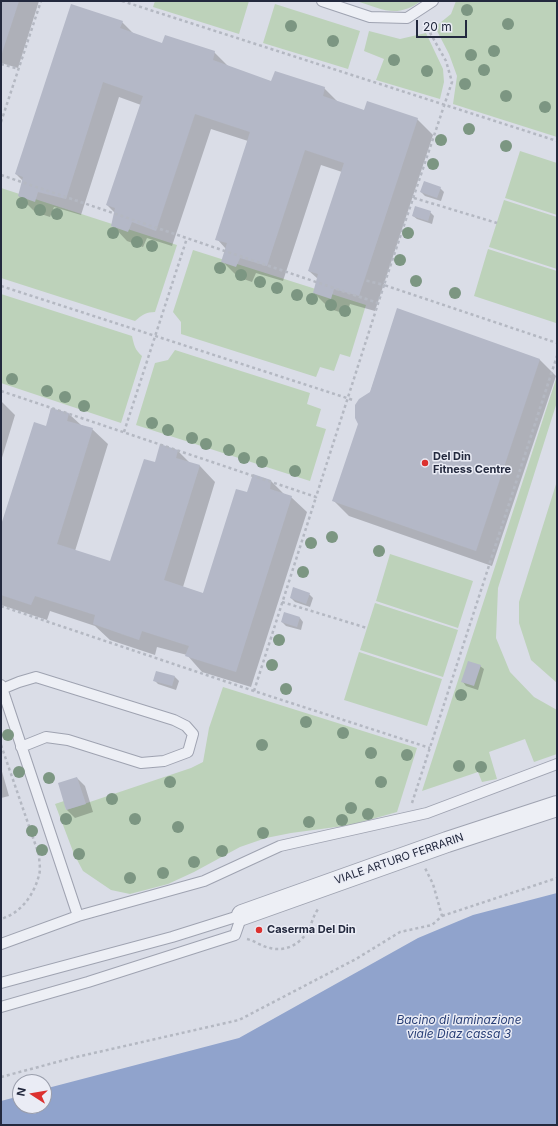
<!DOCTYPE html>
<style>
body{margin:0}
#map{position:relative;width:558px;height:1126px;overflow:hidden;background:#dadde7;font-family:Inter,sans-serif}
canvas{display:block}
.frame{position:absolute;inset:0;border:2px solid #23293e;pointer-events:none}
.north{position:absolute;left:12px;top:1074px;width:40px;height:40px;box-sizing:border-box;background:#eaecf5;border:1px solid #9a9eac;border-radius:50%;rotate:282deg;font-size:11px;font-weight:700;line-height:16px;text-align:center;color:#23293e}
.north::after{content:'';display:block;margin:auto;width:14px;height:18px;background:#dc312f;clip-path:polygon(50% 0,100% 100%,50% 72%,0 100%)}
.scale{position:absolute;left:416px;top:20px;width:51px;height:18px;box-sizing:border-box;border:2px solid #23293e;border-top:0;padding-left:5px;font-size:12px;line-height:14px;white-space:nowrap;color:#23293e;-webkit-text-stroke:3px #eaecf5;paint-order:stroke}
</style>
<div id="map">
<canvas width="558" height="1126"></canvas>
<div class="frame"></div>
<div class="north">N</div>
<div class="scale">20 m</div>
</div>
<script>
const ctx = document.querySelector('canvas').getContext('2d');
ctx.lineJoin = 'round';
function paint(path, color) {
  ctx.fillStyle = color;
  ctx.fill(path, 'evenodd');
}
function trace(path, color, width, dash) {
  ctx.strokeStyle = color;
  ctx.lineWidth = width;
  ctx.lineCap = dash ? 'butt' : 'round';
  ctx.setLineDash(dash || []);
  ctx.stroke(path);
}
function drawText(font, color, halo, rows, align = 'center') {
  ctx.font = font + ' Inter,sans-serif';
  ctx.lineWidth = 3;
  ctx.setLineDash([]);
  ctx.textBaseline = 'middle';
  ctx.strokeStyle = halo;
  ctx.fillStyle = color;
  for (const [text, x, y, turn = 0] of rows) {
    ctx.save();
    ctx.translate(x, y);
    ctx.rotate((+turn || 0) * Math.PI / 180);
    ctx.textAlign = isNaN(turn) ? turn : align;
    if (halo) ctx.strokeText(text, 0, 0);
    ctx.fillText(text, 0, 0);
    ctx.restore();
  }
}
const green = new Path2D(`
 M155 1H249L239 34 153 7Z
 M356 1H421C396 19 383 9 356 1Z
 M456 1H557V137L453 104 457 76 449 54 435 27 451 14Z
 M275 4 360 31 348 69 263 43Z
 M369 31 400 39 426 33 443 69 444 82 440 99 376 80 384 59 364 51Z
 M520 151 557 163V215L505 198Z
 M1 188 177 245 155 312C146 312 142 315 135 321L1 278Z
 M504 200 557 217V269L489 247Z
 M488 249 557 271 556 323 474 296Z
 M193 250 366 305 350 357 340 354 334 371 320 367 316 377 181 334V322L173 312Z
 M1 294 132 336C134 345 135 350 142 356L121 423 1 383Z
 M175 350 310 393 307 404 321 409 316 426 326 429 310 481 136 425 155 363 168 360Z
 M557 376V402L498 588 496 638 510 672 534 697 557 710V754L534 762 525 739 489 752 497 779 482 782 478 772 422 791Z
 M557 481V683L531 660 519 623V602Z
 M390 554 473 581 458 628 376 601Z
 M375 603 458 630 443 677 360 650Z
 M359 652 442 679 427 726 344 700Z
 M223 687 417 748 397 812 351 825 291 833 266 838 240 847 194 872 168 884 130 894 111 890 83 871 74 854 55 804 64 801 66 810 191 768 203 762 209 728Z`);
const water = new Path2D(`
 M557 893V1125H1V1101L20 1096V1106H44V1089L239 1038 418 938 473 915Z`);
const shadow = new Path2D(`
 M1 1H39L18 68 1 63Z
 M122 22 135 35 163 44 214 52 229 67 272 82 324 88 338 102 365 111 417 119 433 135 375 311 350 304 346 314 330 309 314 293 318 279 309 271 342 172 321 165 283 281 256 273 252 282 238 277 222 261 226 249 217 239 248 141 211 129 172 246 147 238 143 247 127 241 112 225 115 213 107 205 141 105 119 97 81 215 54 207 50 217 35 212 19 196 23 181 16 174Z
 M440 188 444 192 441 201 425 196 421 192Z
 M430 212 434 216 432 224 417 219 413 216Z
 M398 309 540 360 556 376 492 566 349 516 334 501Z
 M1 401 15 415 1 461Z
 M51 409 69 414 81 425 92 429 108 444 75 551 111 562 155 463 178 451 190 463 200 466 215 482 183 587 203 594 248 494 271 481 284 494 291 497 307 512 251 687 202 672 187 655 157 647 155 655 110 640 95 626 50 611 47 620 1 605V526L47 427Z
 M309 594 313 598 310 607 295 602 291 598Z
 M300 618 303 622 301 630 286 626 282 622Z
 M480 666 484 669 478 690 466 686 463 682Z
 M175 677 179 681 176 690 158 684 154 680Z
 M1 768 9 796 1 798Z
 M77 778 85 786 93 812 75 818 67 810 59 784Z`);
const building = new Path2D(`
 M1 1H19L2 53H1Z
 M71 4 123 21 120 28 162 43 165 35 215 51 213 60 271 81 275 71 325 87 323 96 364 110 367 101 418 118 359 296 334 289 331 299 313 293 318 274 308 271 344 163 305 150 267 266 240 258 236 267 221 262 227 243 215 240 250 132 195 114 156 231 132 222 128 232 111 226 115 208 106 205 143 96 103 82 66 199 38 192 35 202 18 196 23 177 15 174Z
 M424 181 441 187 437 198 420 192Z
 M415 206 431 211 428 221 412 216Z
 M397 308 540 359 476 551 332 501 358 424 355 418V405L359 399 370 392Z
 M51 408 69 413 67 421 93 428 57 544 110 561 144 459 155 462 160 444 178 450 176 458 200 465 164 580 203 593 236 489 247 492 253 474 271 480 270 489 292 496 236 672 185 656 189 646 142 631 139 640 93 624 95 615 35 596 31 605 1 595V525L34 422 46 426Z
 M293 587 310 593 306 604 290 598Z
 M284 612 300 617 297 627 281 622Z
 M468 661 481 665 474 686 461 682Z
 M156 671 175 676 172 686 153 681Z
 M77 777 86 804 66 810 58 783Z`);
const path = new Path2D(`
 M122 1 557 141
 M424 22 446 61 452 82 384 285 557 343
 M1 64 19 69
 M1 122 41 1
 M1 175 378 303
 M414 198 497 223
 M1 286 353 400
 M1 391 316 497 384 285 364 280
 M124 432 187 238
 M282 602 367 628
 M1 606 254 691 430 748
 M254 691 316 497
 M1 745 39 855C39 861 41 869 39 875 34 895 21 913 1 919
 M412 803 557 356
 M442 916 557 878
 M247 939C255 941 263 947 270 948 286 952 300 944 308 931 312 924 313 915 319 908
 M1 1077 72 1058 239 1020 356 959 400 932 432 925 442 916 433 884 425 868`);
const service = new Path2D(`
 M322 1 370 17 407 18 433 1
 M1 685 78 916
 M2 689 19 682 36 677 174 720 186 726 193 734 188 752 164 761 141 763 68 740 46 737 21 747
 M1 944 78 916 204 881 280 846 427 813 557 764
 M1 983 172 937 242 915 235 935 88 982 1 1007`);
const minor = new Path2D(`
 M242 915 447 842 557 806`);
const trees = [
 [467,10],
 [508,24],
 [291,26],
 [333,41],
 [494,51],
 [471,55],
 [394,60],
 [484,70],
 [427,71],
 [465,84],
 [506,96],
 [545,107],
 [469,129],
 [441,140],
 [506,146],
 [433,164],
 [22,203],
 [40,210],
 [57,214],
 [113,233],
 [408,233],
 [137,242],
 [152,246],
 [400,260],
 [220,268],
 [241,275],
 [416,281],
 [260,282],
 [277,288],
 [455,293],
 [297,295],
 [312,299],
 [331,305],
 [345,311],
 [12,379],
 [47,391],
 [65,397],
 [84,406],
 [152,423],
 [168,430],
 [192,438],
 [206,444],
 [229,450],
 [244,458],
 [262,462],
 [295,471],
 [332,537],
 [311,543],
 [379,551],
 [303,572],
 [279,640],
 [272,665],
 [286,689],
 [461,695],
 [306,722],
 [343,733],
 [8,735],
 [262,745],
 [371,753],
 [407,755],
 [459,766],
 [481,767],
 [19,772],
 [49,778],
 [170,782],
 [381,782],
 [112,799],
 [351,808],
 [368,814],
 [66,819],
 [135,819],
 [342,820],
 [309,822],
 [178,827],
 [32,831],
 [263,833],
 [42,850],
 [222,851],
 [79,854],
 [194,862],
 [163,873],
 [130,878]
];
const markers = [
 [425,463,4,"#dc312f"],
 [259,930,4,"#dc312f"]
];
const poiNames = [
 ["Del Din",433,457],
 ["Fitness Centre",433,470],
 ["Caserma Del Din",267,930]
];
const streetNames = [
 ["VIALE ARTURO FERRARIN",399,859,-19]
];
const waterNames = [
 ["Bacino di laminazione",459,1020],
 ["viale Diaz cassa 3",459,1034]
];
paint(green, '#bdd2ba');
paint(water, '#90a3cc');
paint(shadow, '#0003');
paint(building, '#b4b8c7');
trace(service, '#9fa3b1', 12);
trace(minor, '#9fa3b1', 22);
trace(path, '#b4b8c2', 2.5, [3, 3]);
trace(service, '#edeff5', 10);
trace(minor, '#edeff5', 20);
ctx.fillStyle = '#7c9682';
for (const [x, y] of trees) {
  ctx.beginPath();
  ctx.arc(x, y, 6, 0, 2 * Math.PI);
  ctx.fill();
}
for (const [x, y, r, color] of markers) {
  const dot = new Path2D();
  dot.arc(x, y, r, 0, 2 * Math.PI);
  ctx.fillStyle = color;
  ctx.fill(dot);
  trace(dot, '#eaecf5', 1.5);
}
drawText('bold 11px', '#23293e', '#eaecf5', poiNames, 'left');
drawText('11px', '#23293e', '#eaecf5', streetNames);
drawText('italic 12px', '#293f76', '#eaecf5', waterNames);
</script>
